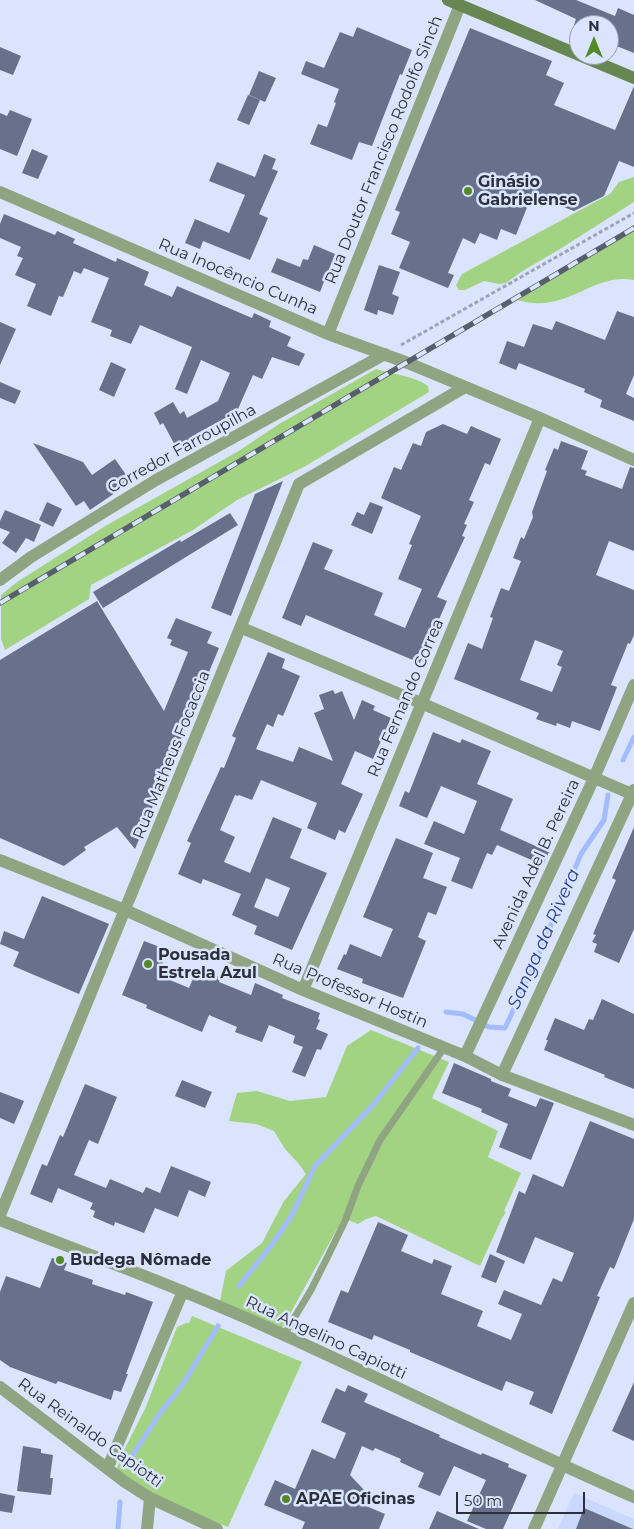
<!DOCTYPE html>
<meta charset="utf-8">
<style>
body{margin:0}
#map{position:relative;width:634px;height:1529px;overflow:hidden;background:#dae4fc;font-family:Montserrat,sans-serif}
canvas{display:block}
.north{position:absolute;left:569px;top:15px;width:50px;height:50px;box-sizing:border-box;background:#dae4fc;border:1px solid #949caf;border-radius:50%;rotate:0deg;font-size:14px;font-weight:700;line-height:20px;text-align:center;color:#2b303b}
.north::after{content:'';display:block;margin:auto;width:18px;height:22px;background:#538a25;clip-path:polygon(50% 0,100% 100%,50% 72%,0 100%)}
.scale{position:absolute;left:456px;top:1492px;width:129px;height:22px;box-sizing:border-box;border:2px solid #2b303b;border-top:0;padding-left:6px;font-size:15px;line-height:18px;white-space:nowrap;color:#2b303b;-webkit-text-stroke:4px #dae4fc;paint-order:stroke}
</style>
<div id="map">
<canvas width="634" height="1529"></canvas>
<div class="north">N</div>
<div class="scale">50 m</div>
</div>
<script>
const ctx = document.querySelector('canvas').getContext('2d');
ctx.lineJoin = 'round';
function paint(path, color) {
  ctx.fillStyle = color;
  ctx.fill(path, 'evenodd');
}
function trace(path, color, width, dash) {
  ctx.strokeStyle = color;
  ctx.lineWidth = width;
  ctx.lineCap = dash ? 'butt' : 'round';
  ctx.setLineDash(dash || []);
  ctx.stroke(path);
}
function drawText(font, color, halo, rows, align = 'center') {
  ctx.font = font + ' Montserrat,sans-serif';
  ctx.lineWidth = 5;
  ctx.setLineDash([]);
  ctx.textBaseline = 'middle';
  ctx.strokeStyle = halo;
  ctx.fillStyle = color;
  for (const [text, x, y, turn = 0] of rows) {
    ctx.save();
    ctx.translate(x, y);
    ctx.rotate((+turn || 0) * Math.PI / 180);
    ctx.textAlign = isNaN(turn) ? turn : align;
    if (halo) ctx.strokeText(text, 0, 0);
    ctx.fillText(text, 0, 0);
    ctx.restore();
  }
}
const built = new Path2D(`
 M574 1493 634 1519V1529H558Z`);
const green = new Path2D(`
 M634 177V202L626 207 560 249 521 272 506 283 499 284 484 281 465 290H459L456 285 462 274 610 194 619 182Z
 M634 228V280C591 272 565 317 515 299Z
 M376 369C393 374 414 376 428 386L429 392 304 467 237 500 193 530 91 585 89 599 5 650 1 639V595L17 582 107 525 237 452 279 424Z
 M371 1030 449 1062 432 1098 498 1131 488 1157 521 1173 504 1211 506 1212 501 1220 480 1266 376 1216 366 1219 358 1224 343 1218 280 1332 220 1301 226 1271 262 1243 284 1201 306 1174 298 1163 285 1149 274 1131 256 1124 229 1121 237 1093 257 1091 290 1101 326 1097 347 1046Z
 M192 1316 302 1362 228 1527 144 1492 116 1471 121 1456 145 1409 177 1327 186 1323H189Z`);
const stream = new Path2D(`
 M623 760 634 737
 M446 1012 463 1014 489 1027 505 1028 534 965 581 854 604 820 608 795
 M239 1286 271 1246 292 1215 315 1166 374 1104 418 1048
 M131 1458 158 1416 183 1384 218 1326
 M118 1529 120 1502`);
const building = new Path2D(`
 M535 0H576L615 16 618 8 634 15V53L609 43V25H574L576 19Z
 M357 27 412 50 402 75 400 74 372 146 359 142 352 160 310 144 318 124 327 127 336 103 334 102 339 89 301 74 306 61 324 68 340 32 353 37Z
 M470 28 552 61 546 75 564 83 554 105 615 130 634 86V167L619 161 604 196 574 211 532 195 516 235 501 229 497 240 480 233 475 244 463 238 448 273 454 275 448 288 399 268 410 242 391 234 400 212 395 210Z
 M0 47 21 56 13 75 0 70Z
 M259 71 276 78 265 102 249 95Z
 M248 95 260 100 249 125 237 120Z
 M10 110 32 119 17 156 0 149V113L7 116Z
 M32 149 48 156 38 179 22 173Z
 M264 154 276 159 272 169 278 171 259 214 268 218 250 260 203 241 200 249 185 243 195 219 229 233 245 195 209 181 217 162 255 177Z
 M4 214 55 235 57 231 75 239 73 243 116 262 117 258 149 272 144 285 172 297 177 286 252 318 254 313 271 321 269 327 291 337 287 346 305 354 299 366 272 357 262 379 253 375 234 418 229 416 196 434 198 437 177 449 163 423 160 425 154 413 173 402 180 414 184 411 187 418 218 401 230 373 201 360 187 394 175 389 192 347 140 325 131 344 110 336 112 330 91 322 109 278 84 268 81 274 74 271 63 297 59 296 51 316 27 306 36 284 15 275 23 258 17 256 21 247 0 238V224Z
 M314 245 335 254 320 292 271 272 277 258 300 267 303 259 308 260Z
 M379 265 400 272 392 294 399 297 393 315 378 310 377 315 364 310Z
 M617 311 634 317V375L626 394 634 398V421L600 407 602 400 584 392 585 389 519 363 516 370 499 363 507 341 524 347 533 324 552 330 556 321 605 340Z
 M0 322 16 329 0 365Z
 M111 362 126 369 114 397 99 390Z
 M0 382 21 391 15 404 0 398Z
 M443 424 467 434 471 426 501 439 490 465 485 463 469 500 474 502 464 524 467 525 462 536 465 537 437 597 447 601 420 663 306 615 301 626 282 618 313 542 333 550 324 569 383 593 374 615 405 628 422 589 398 579 412 545 409 544 421 516 381 498 394 467 401 470 413 443 421 446 426 432Z
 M561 441 588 451 581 469 587 471 585 475 622 489 630 467 634 468V551L609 541 596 575 634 590V635L630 644 628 643 611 685 617 687 600 731 572 721 570 728 557 723 556 726 536 719 539 713 454 679 468 643 482 649 493 618 490 617 501 588 509 591 521 561 513 558 521 537 524 539 533 517 532 512 547 471 545 470 554 448 558 450ZM535 640 563 651 557 665 562 667 552 692 520 680Z
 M33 443 83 462 92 475 115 459 131 482 90 510 84 501 76 506Z
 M283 481 231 616 211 608 255 494Z
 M47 502 62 509 53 527 39 520Z
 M370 502 383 507 372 534 351 525 357 512 364 515Z
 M5 510 41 525 34 542 26 538 16 553 2 543 10 532 0 528V521Z
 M230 513 238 525 103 608 93 592 180 540 181 542Z
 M97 601 164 711 188 652 170 645 172 640 167 638 176 618 212 632 207 643 219 648 135 849 117 827 84 847 86 850 64 866 0 838V660Z
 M268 652 285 659 282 668 300 676 283 716 278 714 273 727 267 724 256 749 293 762 299 747 333 761 314 713 324 709 319 695 333 690 335 694 342 691 354 720 362 700 375 706 373 710 391 718 373 759 355 751 341 784 363 794 345 833 339 830 335 840 307 828 317 803 261 780 252 800 239 795 238 796 235 795 220 830 235 837 224 862 250 873 273 817 302 829 290 858 327 873 292 950 254 934 257 926 232 915 241 894 203 879 201 884 178 874 191 843 187 841 221 767 224 768 236 738 232 736ZM266 878 290 888 278 917 254 907Z
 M433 732 460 743 462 739 491 751 477 784 513 799 500 830 549 852 543 865 497 845 492 855 487 853 472 889 451 881 460 858 424 844 434 821 464 834 477 801 441 786 427 818 399 806 405 791 409 793Z
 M634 827V929L619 963 594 952 597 944 592 942 596 935 593 934 616 880 612 878Z
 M396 838 433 853 423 878 447 887 436 915 428 912 418 937 426 941 403 998 362 983 363 979 337 969 344 954 346 955 350 944 381 957 393 929 363 917Z
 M42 896 109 924 79 994 13 966 19 952 0 944 4 931 24 939Z
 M144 941 168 950 158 975 189 988 197 969 221 978 219 982 251 995 255 983 283 995 282 998 320 1013 318 1019 320 1020 316 1029 328 1034 321 1050 317 1049 305 1077 292 1072 303 1047 293 1043 295 1036 269 1025 262 1042 235 1032 237 1027 209 1015 202 1032 146 1008 147 1005 122 995Z
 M602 999 634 1014V1089L604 1077 605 1075 544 1050 548 1040H546L555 1018 584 1030 589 1019 593 1020Z
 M454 1063 491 1079V1081L511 1089 508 1096 536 1107 540 1098 554 1103 531 1160 499 1147 508 1124 481 1112 482 1109 442 1093Z
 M182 1080 212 1092 205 1108 175 1096Z
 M85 1084 117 1097 98 1144 89 1140 74 1175 106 1188 110 1179 143 1193 146 1187 160 1193 171 1166 211 1182 205 1197 189 1190 178 1217 155 1208 144 1233 115 1222 114 1226 93 1217 95 1211 90 1209 93 1203 58 1188 52 1203 30 1194 42 1164 47 1166 60 1135 63 1137Z
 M0 1092 24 1101 14 1124 0 1118Z
 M590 1121 634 1139V1219L614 1269 610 1267 597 1296 600 1297 552 1414 529 1404 534 1392 506 1381 502 1391 410 1352V1350L393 1343 374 1335 372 1340 328 1322 341 1290 348 1293 378 1222 408 1235 401 1251 432 1264 434 1259 452 1266 441 1294 483 1311 477 1326 511 1340 522 1314 498 1304 504 1290 541 1305 553 1278 562 1282 574 1253 535 1237 524 1264 496 1252 519 1191 525 1194 533 1174 563 1187Z
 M490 1254 505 1261 496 1283 481 1277Z
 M52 1258 67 1263 64 1270 93 1280 92 1284 125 1295 126 1292 153 1302 126 1374H128L121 1392 114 1390 111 1400 58 1381 56 1384 10 1367 0 1360V1292L6 1276 40 1288Z
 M634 1382V1441L612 1431Z
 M348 1385 368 1394 364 1402 440 1435 439 1437 481 1455 482 1453 509 1464 508 1467 527 1475 503 1529H486L467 1521 486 1480 454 1466 440 1496 418 1487 424 1473 400 1462 401 1459 375 1448 373 1451 362 1446 350 1475 365 1491 359 1503 385 1514 379 1529H302L305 1522 264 1505 275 1480 295 1489 312 1449 335 1459 346 1433 321 1422 336 1388 345 1392Z
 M23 1446 41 1449V1453L53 1455 50 1478H53L51 1495 17 1491Z
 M0 1493 15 1496 12 1513 0 1511Z
 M584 1508 633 1529H576Z
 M437 1511 479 1529H429Z`);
const path = new Path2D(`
 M401 345 634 213`);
const service = new Path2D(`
 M284 1335 311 1290 327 1258 345 1221 358 1186 380 1140 444 1048`);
const minor = new Path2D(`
 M0 192 328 334 408 363 540 418 634 460
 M328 334 460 5
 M0 580 31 557 156 480 385 354
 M242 628 421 703 634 795
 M0 860 125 910 303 990 465 1056 502 1075 634 1125
 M303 990 540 418
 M465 1056 594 778 634 685
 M502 1075 634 790
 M0 1215 299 484 465 387
 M0 1220C95 1257 191 1292 284 1335 401 1388 516 1446 634 1497
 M0 1387 125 1482 150 1498 217 1529
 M108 1467 183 1291
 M147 1529 150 1498
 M534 1529 634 1303`);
const secondary = new Path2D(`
 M448 0 579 55
 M579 55 634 78`);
const rail = new Path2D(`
 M0 603 634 228`);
const markers = [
 [468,191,5,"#538a25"],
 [148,964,5,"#538a25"],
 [60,1260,5,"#538a25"],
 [286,1499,5,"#538a25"]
];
const streetNames = [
 ["Rua Doutor Francisco Rodolfo Sinch",384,150,-68],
 ["Rua Inocêncio Cunha",238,277,23],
 ["Corredor Farroupilha",182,449,-29],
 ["Rua Fernando Correa",406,698,-67],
 ["Rua Matheus Focaccia",172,755,-68],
 ["Avenida Adel B. Pereira",536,864,-65],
 ["Rua Professor Hostin",350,991,23],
 ["Rua Angelino Capiotti",326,1338,25],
 ["Rua Reinaldo Capiotti",90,1433,36]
];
const poiNames = [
 ["Ginásio",478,182],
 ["Gabrielense",478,200],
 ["Pousada",158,955],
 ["Estrela Azul",158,973],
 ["Budega Nômade",70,1260],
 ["APAE Oficinas",296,1499]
];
const waterNames = [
 ["Sanga da Rivera",544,939,-66]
];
paint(built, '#c9d8fc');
paint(green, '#a1d382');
trace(stream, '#a2bcfe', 5);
paint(building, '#67718b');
trace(path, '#9ca4b8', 3, [4, 2.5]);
trace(service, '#8fa582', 7);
trace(minor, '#8fa582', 12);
trace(secondary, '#668652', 12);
trace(rail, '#575e6c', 5.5);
trace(rail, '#dae4fc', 4, [11]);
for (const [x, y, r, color] of markers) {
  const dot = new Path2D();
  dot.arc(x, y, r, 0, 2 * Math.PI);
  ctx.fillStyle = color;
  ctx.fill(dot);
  trace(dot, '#dae4fc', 2);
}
drawText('16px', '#2b303b', '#dae4fc', streetNames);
drawText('bold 16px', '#2b303b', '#dae4fc', poiNames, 'left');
drawText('italic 18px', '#273f9b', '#dae4fc', waterNames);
</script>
